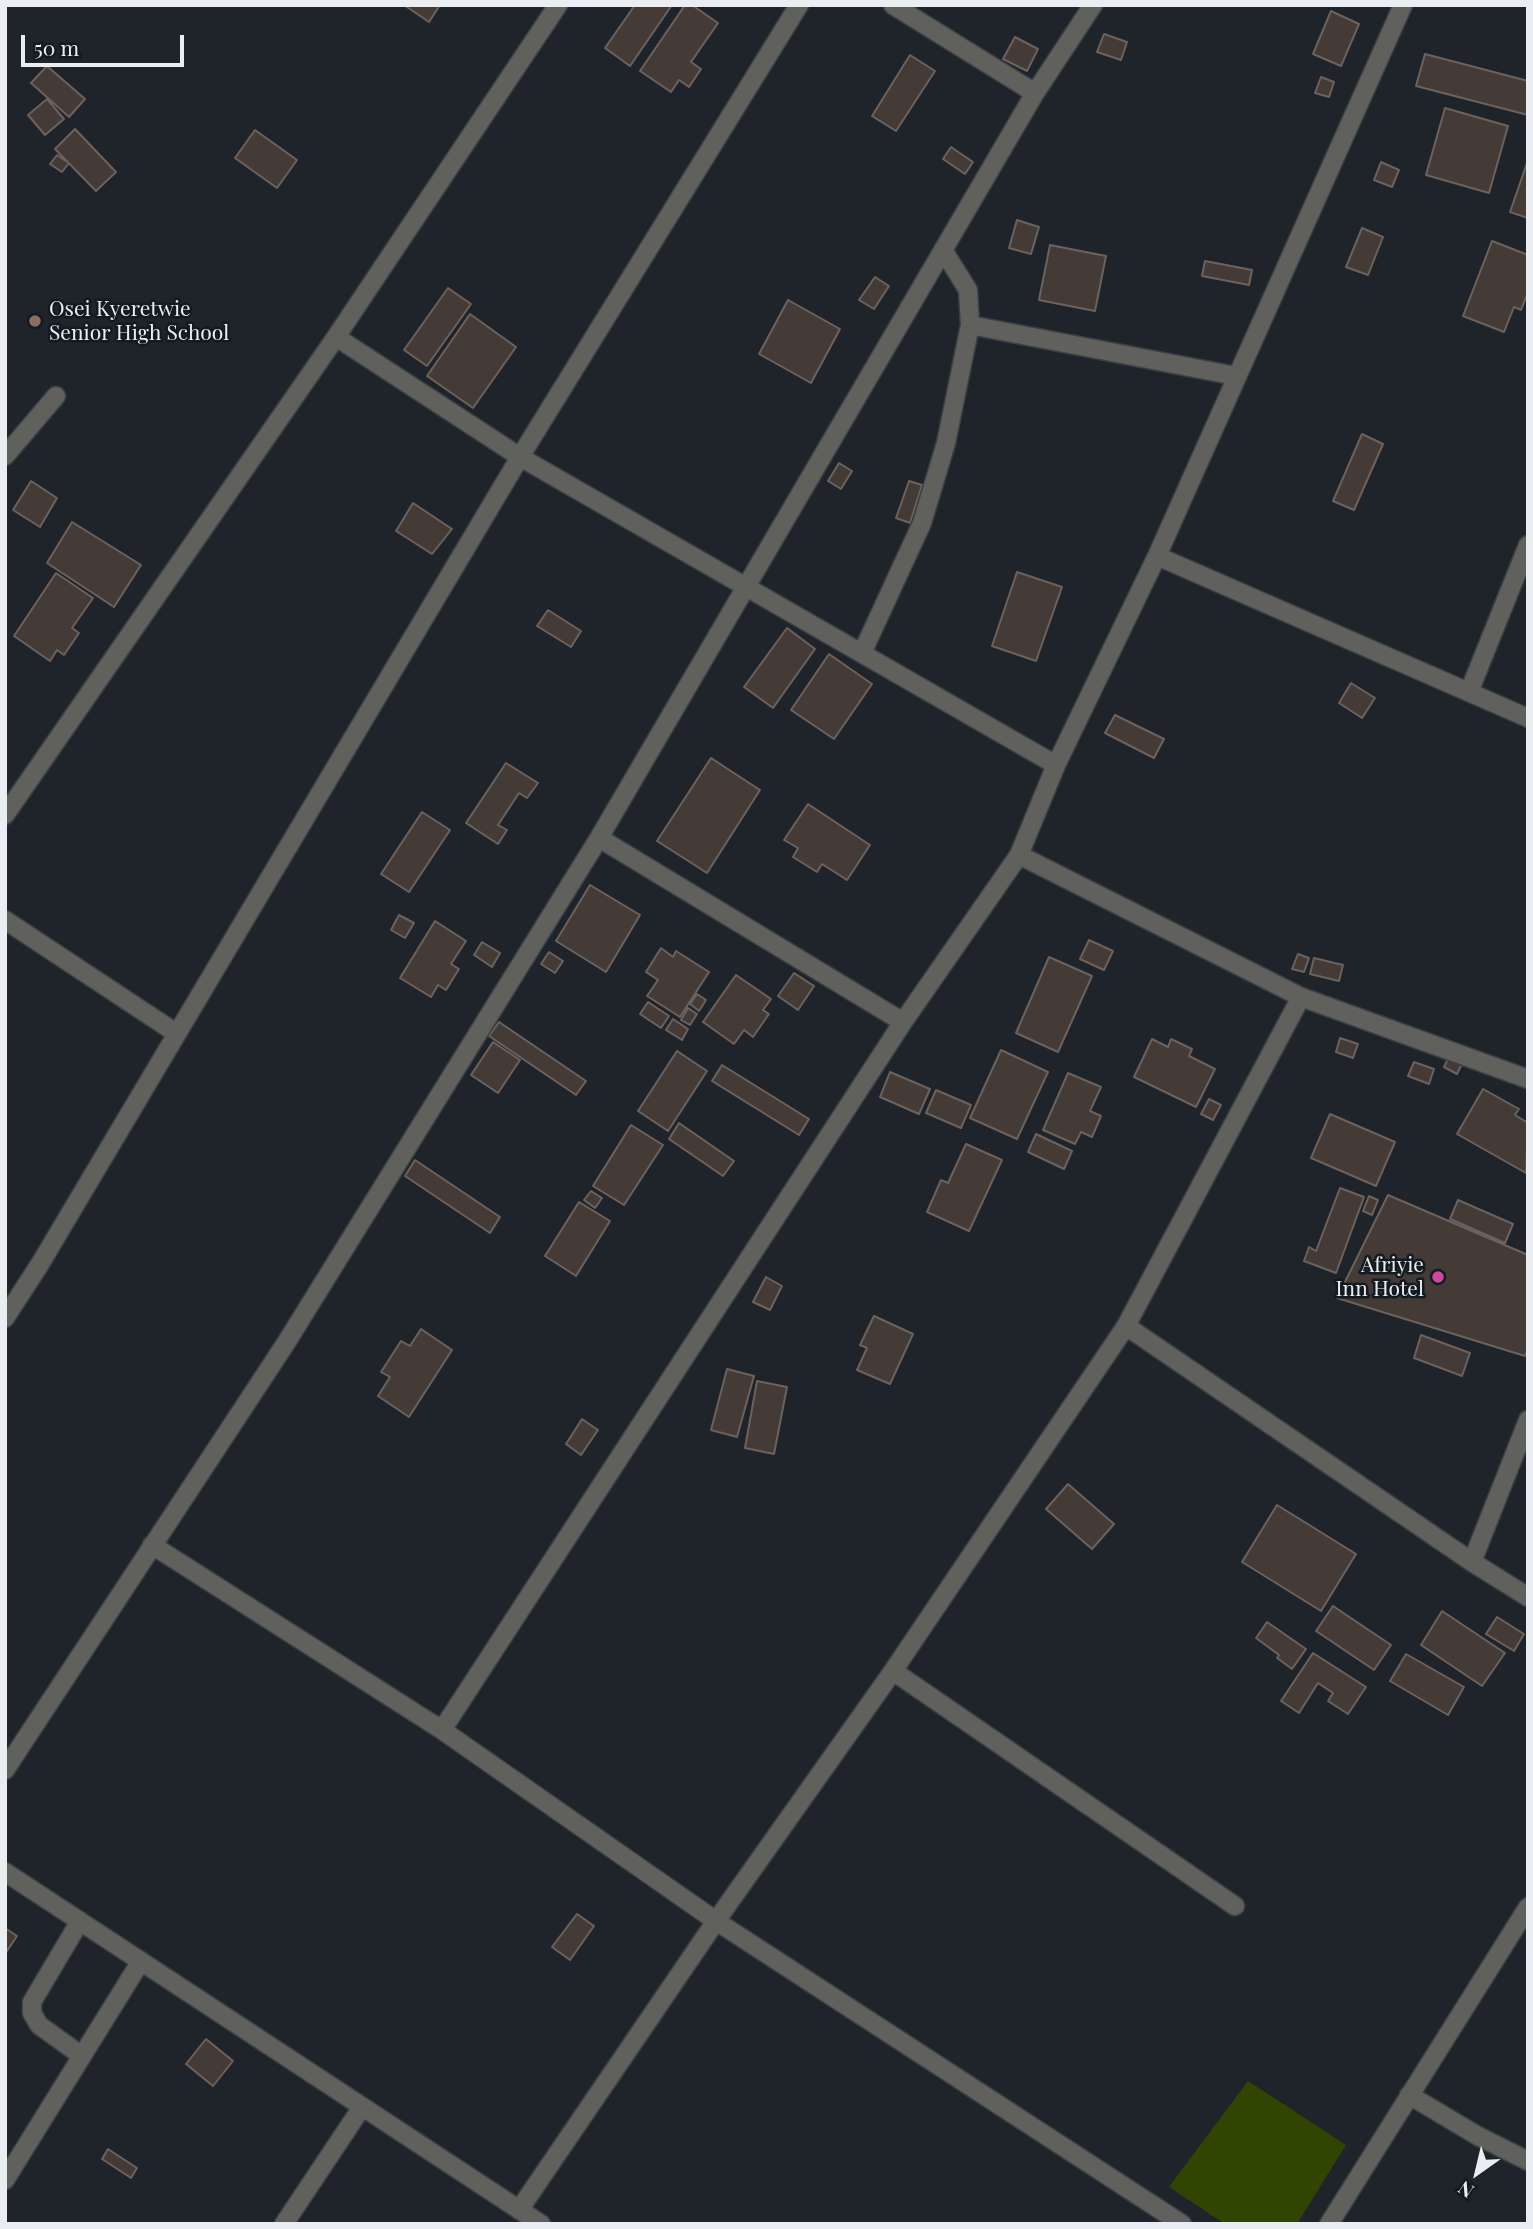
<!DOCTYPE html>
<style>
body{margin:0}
#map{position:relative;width:1533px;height:2229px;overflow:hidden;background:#1e242a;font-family:"Playfair Display",serif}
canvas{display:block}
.frame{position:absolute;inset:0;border:7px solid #eaeef2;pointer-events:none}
.north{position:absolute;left:1442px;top:2138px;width:70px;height:70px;-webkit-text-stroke:5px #141b20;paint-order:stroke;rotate:214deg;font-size:19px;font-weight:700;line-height:28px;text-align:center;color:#eaeef2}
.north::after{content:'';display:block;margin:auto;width:24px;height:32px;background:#eaeef2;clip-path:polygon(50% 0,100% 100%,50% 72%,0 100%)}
.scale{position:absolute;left:21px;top:35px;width:163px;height:32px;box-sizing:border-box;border:4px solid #eaeef2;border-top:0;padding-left:9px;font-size:21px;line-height:24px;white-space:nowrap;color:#eaeef2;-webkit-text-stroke:5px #141b20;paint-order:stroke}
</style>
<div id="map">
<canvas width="1533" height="2229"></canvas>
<div class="frame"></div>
<div class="north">N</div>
<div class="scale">50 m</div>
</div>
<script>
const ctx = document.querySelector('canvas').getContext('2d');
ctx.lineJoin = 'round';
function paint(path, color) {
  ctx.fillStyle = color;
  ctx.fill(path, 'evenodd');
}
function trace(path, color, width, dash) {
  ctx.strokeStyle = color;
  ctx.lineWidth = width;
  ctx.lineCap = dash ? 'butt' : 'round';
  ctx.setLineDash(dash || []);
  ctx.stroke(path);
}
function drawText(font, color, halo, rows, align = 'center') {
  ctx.font = font + ' "Playfair Display",serif';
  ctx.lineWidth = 5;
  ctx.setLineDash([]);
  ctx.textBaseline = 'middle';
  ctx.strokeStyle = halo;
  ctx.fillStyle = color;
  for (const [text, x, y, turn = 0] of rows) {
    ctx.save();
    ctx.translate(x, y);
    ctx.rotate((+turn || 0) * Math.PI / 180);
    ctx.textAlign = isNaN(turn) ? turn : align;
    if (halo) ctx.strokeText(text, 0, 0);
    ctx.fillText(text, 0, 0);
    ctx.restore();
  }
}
const green = new Path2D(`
 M1248 2081 1346 2145 1297 2224H1225L1169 2187Z`);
const building = new Path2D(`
 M404 5H440L429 22Z
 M635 5H672L630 66 605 48Z
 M685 5H692L718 23 691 62 701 69 689 87 679 80 671 92 640 71Z
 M1331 11 1359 24 1341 66 1313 54Z
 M1104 34 1127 42 1121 60 1097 52Z
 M1015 37 1038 49 1027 71 1003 59Z
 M1425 54 1528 81V115L1416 86Z
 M910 55 935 71 896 131 872 116Z
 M47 66 85 99 69 117 31 83Z
 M1321 77 1334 82 1329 97 1315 93Z
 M47 99 64 119 45 135 28 115Z
 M1445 108 1508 126 1489 193 1426 175Z
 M75 129 116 172 96 191 55 149Z
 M255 130 297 160 277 188 235 158Z
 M951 147 973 162 965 174 943 159Z
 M57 155 69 163 62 172 50 164Z
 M1528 160V218L1510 212Z
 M1381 162 1399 170 1392 187 1374 180Z
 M1017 220 1039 227 1031 254 1009 248Z
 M1362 228 1383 237 1368 275 1346 267Z
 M1492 241 1528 255V292L1521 310 1514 307 1504 332 1463 316Z
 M1050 245 1106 256 1095 311 1039 300Z
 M1205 261 1252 270 1249 285 1202 276Z
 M875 277 889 286 874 309 859 300Z
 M448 288 471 304 427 366 404 350Z
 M788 300 840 329 811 383 759 354Z
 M470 314 516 347 473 408 427 376Z
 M1362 434 1383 444 1354 510 1333 501Z
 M839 463 852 471 841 489 828 481Z
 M31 481 57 498 40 527 13 510Z
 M909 481 922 485 910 523 896 518Z
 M413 503 452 529 432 554 396 531Z
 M72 522 141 565 114 607 47 563Z
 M1017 572 1062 587 1036 661 992 646Z
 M56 573 93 598 72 628 79 633 64 655 57 650 50 661 14 636Z
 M548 610 581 631 571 647 537 626Z
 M787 628 815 649 773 708 744 687Z
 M829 654 872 684 834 739 791 710Z
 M1351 683 1375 698 1362 718 1339 703Z
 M1115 715 1164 739 1154 758 1105 733Z
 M711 758 760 790 707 873 657 841Z
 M506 763 538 783 527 798 519 793 498 825 507 830 498 844 466 823Z
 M808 804 870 845 847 880 822 864 817 872 793 857 798 848 784 840Z
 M422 812 450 830 409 892 381 874Z
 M590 885 640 915 606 972 556 941Z
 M399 915 414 923 405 938 391 930Z
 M435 921 466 941 451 964 459 969 446 990 438 985 431 997 400 978Z
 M1089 940 1113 951 1104 970 1080 959Z
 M482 942 500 953 492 967 474 955Z
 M661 948 673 957 676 951 709 972 680 1017 647 996 658 980 646 972Z
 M549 952 563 961 555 973 541 964Z
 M1298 954 1309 958 1304 972 1292 969Z
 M1049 957 1092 976 1058 1052 1016 1033Z
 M1314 958 1343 965 1339 981 1310 974Z
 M794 973 814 986 798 1010 778 996Z
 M736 975 771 999 763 1010 769 1014 753 1037 744 1030 734 1044 703 1022Z
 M697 994 706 1000 699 1011 690 1004Z
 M648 1002 669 1016 661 1028 640 1014Z
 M688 1008 697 1014 690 1025 681 1020Z
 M673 1019 688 1029 682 1040 666 1030Z
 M499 1022 586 1081 576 1095 489 1036Z
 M1340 1038 1358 1044 1353 1058 1336 1052Z
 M1152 1039 1168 1047 1171 1039 1192 1049 1189 1056 1215 1069 1196 1107 1134 1077Z
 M493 1042 520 1060 498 1093 471 1075Z
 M1001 1050 1048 1072 1017 1139 970 1118Z
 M677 1051 707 1071 668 1131 638 1111Z
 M1450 1055 1463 1062 1457 1074 1444 1067Z
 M1414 1062 1434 1069 1429 1084 1408 1076Z
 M722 1065 809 1119 799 1135 712 1081Z
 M890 1072 930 1089 919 1114 880 1097Z
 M1068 1073 1101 1087 1090 1111 1101 1116 1092 1137 1081 1132 1075 1144 1043 1130Z
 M1483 1089 1519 1109 1515 1115 1528 1123 1526 1173 1457 1134Z
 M936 1090 971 1105 961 1128 926 1113Z
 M1209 1099 1221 1105 1213 1120 1201 1114Z
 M1330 1114 1395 1142 1376 1186 1311 1158Z
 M679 1123 734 1161 723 1176 669 1139Z
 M631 1125 663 1145 624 1205 593 1186Z
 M1036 1134 1072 1151 1064 1169 1028 1152Z
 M966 1144 1002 1160 969 1231 927 1212 941 1180 948 1183Z
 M415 1160 500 1217 490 1233 405 1176Z
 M1340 1188 1364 1197 1336 1273 1304 1261 1309 1247 1316 1251Z
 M591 1191 602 1198 595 1208 584 1200Z
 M1388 1195 1528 1255V1350L1525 1356 1337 1298Z
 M1369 1196 1378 1200 1372 1215 1363 1211Z
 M1458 1200 1513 1224 1505 1243 1450 1219Z
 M579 1202 610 1221 576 1276 545 1256Z
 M766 1277 782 1286 770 1310 753 1302Z
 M874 1316 913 1334 890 1384 857 1370 867 1348 860 1345Z
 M421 1329 452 1350 409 1417 378 1396 390 1377 381 1372 401 1341 410 1346Z
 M1421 1335 1470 1353 1462 1376 1414 1358Z
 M727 1369 754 1376 737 1437 711 1430Z
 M757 1381 787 1387 774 1454 745 1448Z
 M582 1419 598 1430 581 1455 566 1444Z
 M1068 1484 1114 1524 1092 1549 1046 1509Z
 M1277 1505 1356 1554 1321 1611 1242 1562Z
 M1333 1606 1391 1645 1374 1670 1316 1631Z
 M1442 1611 1505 1653 1482 1686 1421 1645Z
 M1497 1617 1524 1634 1514 1651 1486 1634Z
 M1267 1622 1306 1649 1292 1669 1277 1658 1279 1655 1256 1638Z
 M1313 1653 1366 1687 1348 1714 1328 1701 1333 1693 1318 1683 1299 1713 1281 1701Z
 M1406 1654 1464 1687 1448 1715 1390 1681Z
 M577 1914 594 1926 570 1960 552 1947Z
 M5 1928 17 1936 5 1954Z
 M206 2039 233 2061 213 2086 186 2064Z
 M108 2149 137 2168 131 2178 102 2159Z`);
const minor = new Path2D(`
 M893 5 1035 93
 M970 325 1236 376
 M336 337 520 457 1056 765
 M5 456 56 396
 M1157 556 1528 718
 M862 653 922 523 946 443 970 325 968 290 943 250
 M1469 692 1528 545
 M5 815 336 337 558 5
 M599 838 903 1022
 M1019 855 1301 997 1528 1079
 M5 920 176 1033
 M5 1318 40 1264 520 457 799 5
 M1126 1326 1472 1562 1528 1597
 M152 1545 442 1730 716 1921 1182 2224
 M1472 1562 1528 1420
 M893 1671 1235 1906
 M442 1730 903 1022 1019 855 1056 765 1157 556 1403 5
 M5 1770 286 1343 599 838 1035 93 1093 5
 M5 1872 541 2224
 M80 1921 32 2002V2013L39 2025 82 2056
 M1409 2095 1478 2136 1528 2161
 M5 2180 141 1961
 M519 2210 716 1921 893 1671 1126 1326 1301 997
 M284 2224 362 2107
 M1329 2224 1528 1907`);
const markers = [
 [35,321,7,"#8d6e63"],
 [1438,1277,7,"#d1479c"]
];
const poiNames = [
 ["Osei Kyeretwie",49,309],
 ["Senior High School",49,333],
 ["Afriyie",1424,1265,"right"],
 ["Inn Hotel",1424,1289,"right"]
];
paint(green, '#314503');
paint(building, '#443b37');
trace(building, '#6c625d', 2);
trace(minor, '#3b4046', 21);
trace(minor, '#60605c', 18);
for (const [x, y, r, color] of markers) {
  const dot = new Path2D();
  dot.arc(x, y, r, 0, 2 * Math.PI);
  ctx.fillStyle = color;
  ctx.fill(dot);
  trace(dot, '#141b20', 2.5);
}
drawText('21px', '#eaeef2', '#141b20', poiNames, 'left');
</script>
